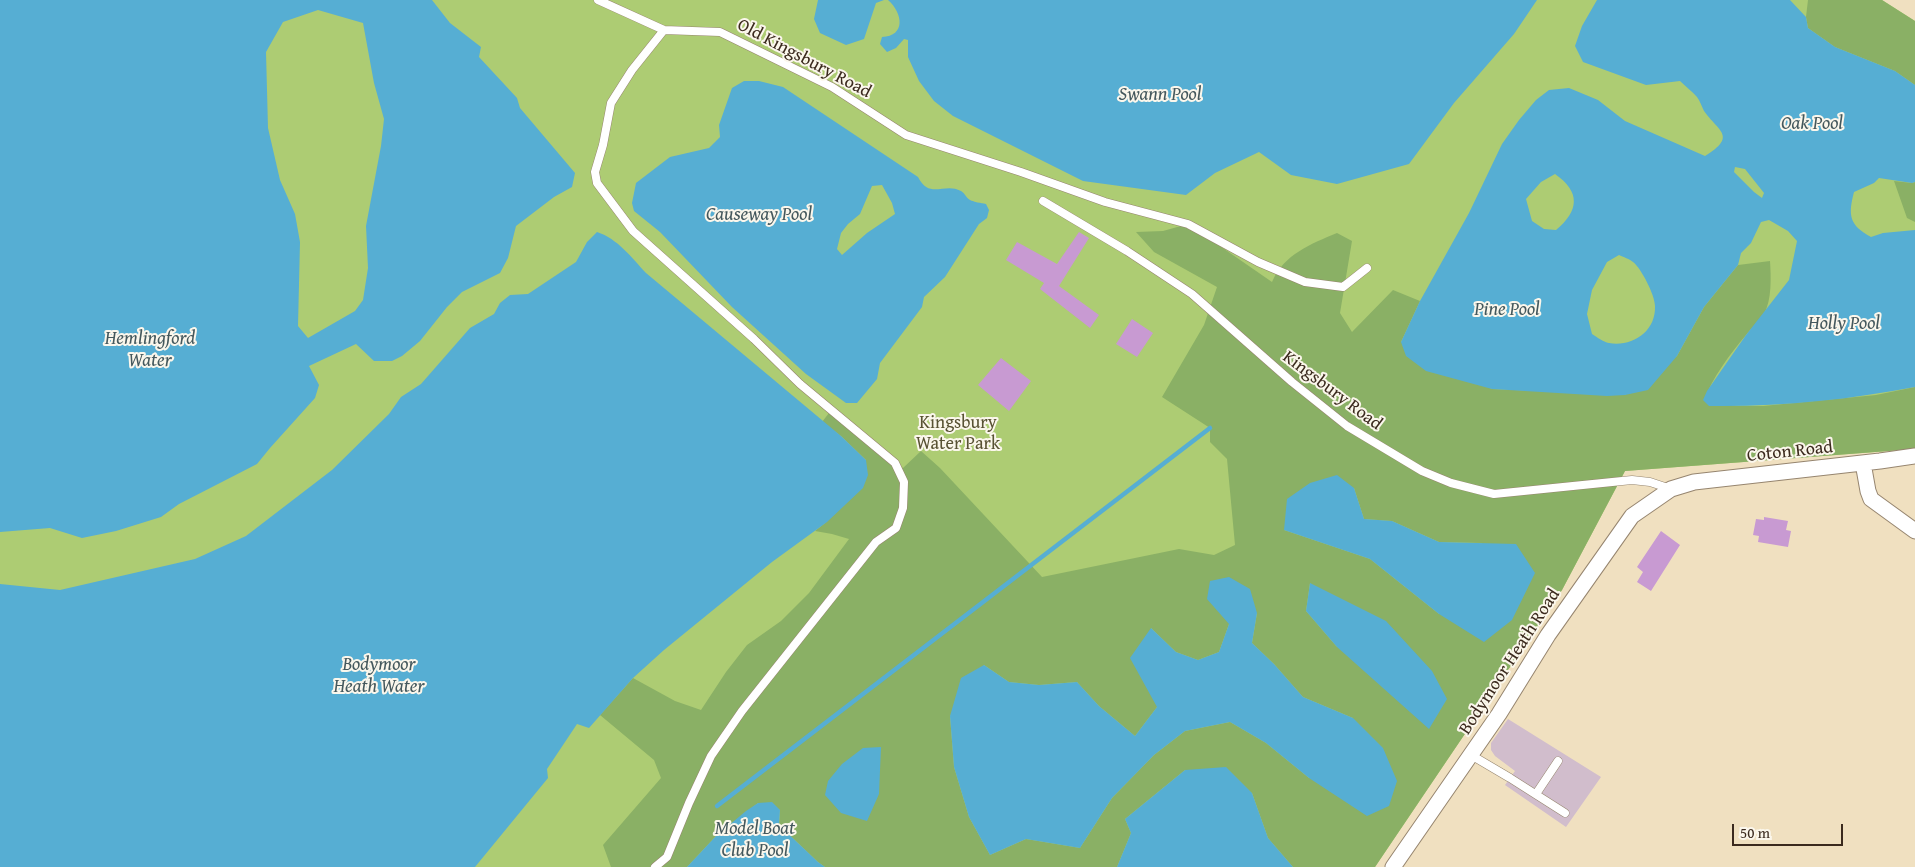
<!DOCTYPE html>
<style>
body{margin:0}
#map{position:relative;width:1915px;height:867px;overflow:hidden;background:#f0e0c0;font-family:"Gentium Book Plus",serif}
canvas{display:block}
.scale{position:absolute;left:1732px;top:824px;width:111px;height:22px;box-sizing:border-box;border:2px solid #3b2a1e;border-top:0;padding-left:6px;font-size:15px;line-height:18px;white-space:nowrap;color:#3b2a1e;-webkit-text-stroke:4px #fbf7ec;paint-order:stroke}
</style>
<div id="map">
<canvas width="1915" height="867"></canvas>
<div class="scale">50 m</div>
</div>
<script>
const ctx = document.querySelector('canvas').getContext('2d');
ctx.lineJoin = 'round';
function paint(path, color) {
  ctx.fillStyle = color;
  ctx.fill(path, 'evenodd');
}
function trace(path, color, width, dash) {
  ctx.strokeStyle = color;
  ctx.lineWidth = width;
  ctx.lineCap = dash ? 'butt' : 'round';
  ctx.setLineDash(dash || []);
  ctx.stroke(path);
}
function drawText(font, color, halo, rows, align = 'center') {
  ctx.font = font + ' "Gentium Book Plus",serif';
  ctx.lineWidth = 4;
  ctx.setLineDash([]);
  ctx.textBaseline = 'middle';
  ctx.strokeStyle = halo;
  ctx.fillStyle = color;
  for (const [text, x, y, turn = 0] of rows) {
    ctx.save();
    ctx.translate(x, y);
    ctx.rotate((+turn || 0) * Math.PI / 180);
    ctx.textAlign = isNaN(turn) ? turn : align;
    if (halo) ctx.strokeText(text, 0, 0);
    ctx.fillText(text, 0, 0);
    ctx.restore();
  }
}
const industrial = new Path2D(`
 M1508 719 1601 777 1566 827 1505 785 1515 771 1495 756 1491 750V743Z`);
const green = new Path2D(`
 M0 0H1882L1915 21V449L1625 471 1562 590 1375 867H0Z`);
const forest = new Path2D(`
 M1808 0H1882L1915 21V85L1895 71 1835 47 1808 28 1806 17Z
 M1894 181 1912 183 1915 182V222L1907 218Z
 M1188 224 1272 282C1284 254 1311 244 1337 233L1352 241 1340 313 1352 332 1393 290 1420 301 1401 342 1492 389 1625 395 1677 356 1704 307 1738 265 1770 261C1771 277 1772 300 1764 314 1759 322 1751 328 1746 335 1730 354 1713 377 1704 400L1737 406H1763L1876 395 1915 387V449L1625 471 1562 590 1375 867H1293L1268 838 1252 793 1185 770 1125 819 1131 833 1117 867H825L818 862 779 825 780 810 758 803 716 836 687 867H611L603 845 661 778 654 760 600 715 633 678 675 701 701 710 726 672 747 645 781 621 809 593 849 539 832 534 815 531C844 510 850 490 866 460L841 436 822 422 829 413 903 468 921 451 940 468 1042 577 1179 549 1214 555 1235 545 1227 459 1210 442V428L1162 397 1204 325 1217 287 1154 252 1136 232 1163 231ZM1354 488 1364 519 1392 521 1439 542 1482 543 1439 614 1370 559 1284 530ZM1310 583 1337 647 1306 611ZM1257 613 1252 643 1274 664 1303 697 1353 718 1309 778 1266 743 1230 722 1185 731 1154 755 1112 798 1080 848 1026 839 990 855 969 817 954 767 950 716 984 665 1009 682 1039 685 1077 682 1099 706 1135 736 1157 707 1151 628 1176 652 1198 660 1219 652 1229 624Z`);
const water = new Path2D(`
 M0 0H432L450 23 481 47 479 57 517 98 520 108 575 173 572 187 554 197 516 226 508 258 500 273 462 292 447 307 420 341 402 356 392 361H374L356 344 309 366 319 385 315 398 270 448 257 464 179 504 161 517 116 531 82 538 50 528 0 532ZM318 10 363 23 374 83 384 119 381 146 366 226 368 268 363 300 355 311 308 338 298 326 300 242 295 214 280 180 268 128 266 52 283 22Z
 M818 0H884L876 3 864 39 846 45 820 33 814 19Z
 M888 0H1537L1514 34 1454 103 1409 164 1337 184 1291 175 1259 152 1215 173 1186 195 1083 181 953 116 934 101 919 81 908 57V40L904 39 896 48 887 52 880 44 882 37C906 36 903 13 888 0Z
 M1597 0H1790L1806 17 1808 28 1835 47 1895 71 1915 85V182L1912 183 1879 178 1874 183 1854 192C1848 215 1849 225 1871 237L1883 233 1915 230V387C1847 400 1778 407 1709 406L1703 400 1707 391 1746 335 1789 280 1797 241 1788 231 1769 220 1761 222 1751 243 1741 253 1738 265 1704 307 1677 356 1648 390 1625 395 1607 396 1492 389 1426 371 1406 356 1401 342 1420 301 1469 213 1502 144 1519 120 1536 100 1549 90 1569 88 1598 100 1625 121 1705 156C1738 136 1718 131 1704 111 1702 107 1700 101 1697 97 1692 91 1685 86 1680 81L1646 85 1583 62 1575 46 1582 26ZM1735 167 1745 169 1764 193 1762 198 1754 192 1734 172ZM1555 174C1581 192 1579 211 1556 230L1544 229 1532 221 1526 199 1541 182ZM1619 255C1623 257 1630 259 1633 262 1641 268 1655 295 1655 306 1656 332 1632 347 1609 343 1603 342 1597 337 1592 334L1587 314 1592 290 1607 262Z
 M744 81H759L783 87 918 177C930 200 944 182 961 191 965 193 966 198 970 200 974 202 981 203 986 204L989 210 987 218 979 224 945 277 924 297 922 307 880 363 877 379 857 403H846L806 374 732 307 660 232 634 211 632 203 636 183 670 157 709 148 720 137 719 125 732 88ZM882 185 892 203 895 214 867 233 842 255 837 249 841 233 848 224 860 214 872 186Z
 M597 232C618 239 631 257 646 273L841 436 866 460 868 475 863 488 827 522 772 562 664 650 633 678 589 728 577 724 547 769 548 778 475 867H0V584L60 590 195 559 246 536 332 470 389 414 401 397 421 384 470 328 494 314 500 303 510 295 528 294 576 262 587 242Z
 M1337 475 1354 488 1364 519 1392 521 1439 542 1516 544 1535 573 1512 620 1484 642 1439 614 1370 559 1284 530 1287 499 1310 483Z
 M1229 577 1250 589 1257 613 1252 643 1274 664 1303 697 1353 718 1383 748 1397 781 1389 806 1367 816 1309 778 1266 743 1230 722 1185 731 1154 755 1112 798 1080 848 1026 839 990 855 969 817 954 767 950 716 961 678 984 665 1009 682 1039 685 1077 682 1099 706 1135 736 1157 707 1130 658 1151 628 1176 652 1198 660 1219 652 1229 624 1207 599 1210 581Z
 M1310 583 1386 621 1432 671 1447 699 1429 729 1337 647 1306 611Z
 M881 747 879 794 867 821 841 813 825 795 828 781 842 764 863 748Z
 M1226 767 1252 793 1268 838 1293 867H1117L1131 833 1125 819 1185 770Z
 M772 802 780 810 779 825 818 862 825 867H687L716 836 746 811 758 803Z`);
const stream = new Path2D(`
 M717 806 1210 428`);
const building = new Path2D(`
 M1079 232 1089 238 1059 286 1099 315 1090 328 1040 289 1044 283 1006 260 1017 242 1057 264Z
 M1132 319 1153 333 1137 357 1116 344Z
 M1001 358 1031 381 1009 411 978 385Z
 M1764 517 1788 521 1786 530 1791 531 1788 547 1758 542 1759 536 1753 535 1756 519 1764 520Z
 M1661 531 1680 545 1651 591 1637 582 1643 572 1637 567Z`);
const lane = new Path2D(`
 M598 0 664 30 720 32 832 87 906 135 1021 172 1105 202 1188 224 1258 262 1305 282 1343 287 1367 268
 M1043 201 1127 251 1192 294 1292 382 1347 426 1422 471 1451 483 1494 494 1632 480 1650 482 1671 489
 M1471 755 1510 778 1565 813
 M1536 794 1558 761
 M655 867 667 857 689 803 711 756 742 711 876 542 896 528 903 508 904 482 895 463 800 384 754 339 633 231 597 183 595 172 603 145 611 103 632 70 664 30`);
const street = new Path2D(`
 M1863 463 1868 491 1871 499 1915 531
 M1393 867 1499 714 1548 635 1632 516 1671 489 1694 482 1880 461 1915 456`);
const streetNames = [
 ["Old Kingsbury Road",804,59,28],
 ["Kingsbury Road",1332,391,37],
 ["Coton Road",1790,452,-6],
 ["Bodymoor Heath Road",1510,662,-57]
];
const parkNames = [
 ["Kingsbury",958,423],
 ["Water Park",958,444]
];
const waterNames = [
 ["Swann Pool",1160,95],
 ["Oak Pool",1812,124],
 ["Causeway Pool",759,215],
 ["Pine Pool",1507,310],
 ["Holly Pool",1844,324],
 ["Hemlingford",150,339],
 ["Water",150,361],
 ["Bodymoor",379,665],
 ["Heath Water",379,687],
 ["Model Boat",755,829],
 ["Club Pool",755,851]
];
paint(industrial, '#d1bdcc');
paint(green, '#adcc73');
paint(forest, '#8ab065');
paint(water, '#56aed3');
trace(stream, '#56aed3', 4.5);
paint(building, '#c89ad2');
trace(lane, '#96856f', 9);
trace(street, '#96856f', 17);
trace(lane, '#fff', 8);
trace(street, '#fff', 15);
drawText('18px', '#3b2a1e', '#fbf7ec', streetNames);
drawText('18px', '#585233', '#fbf7ec', parkNames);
drawText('italic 19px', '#44585d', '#fbf7ec', waterNames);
</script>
